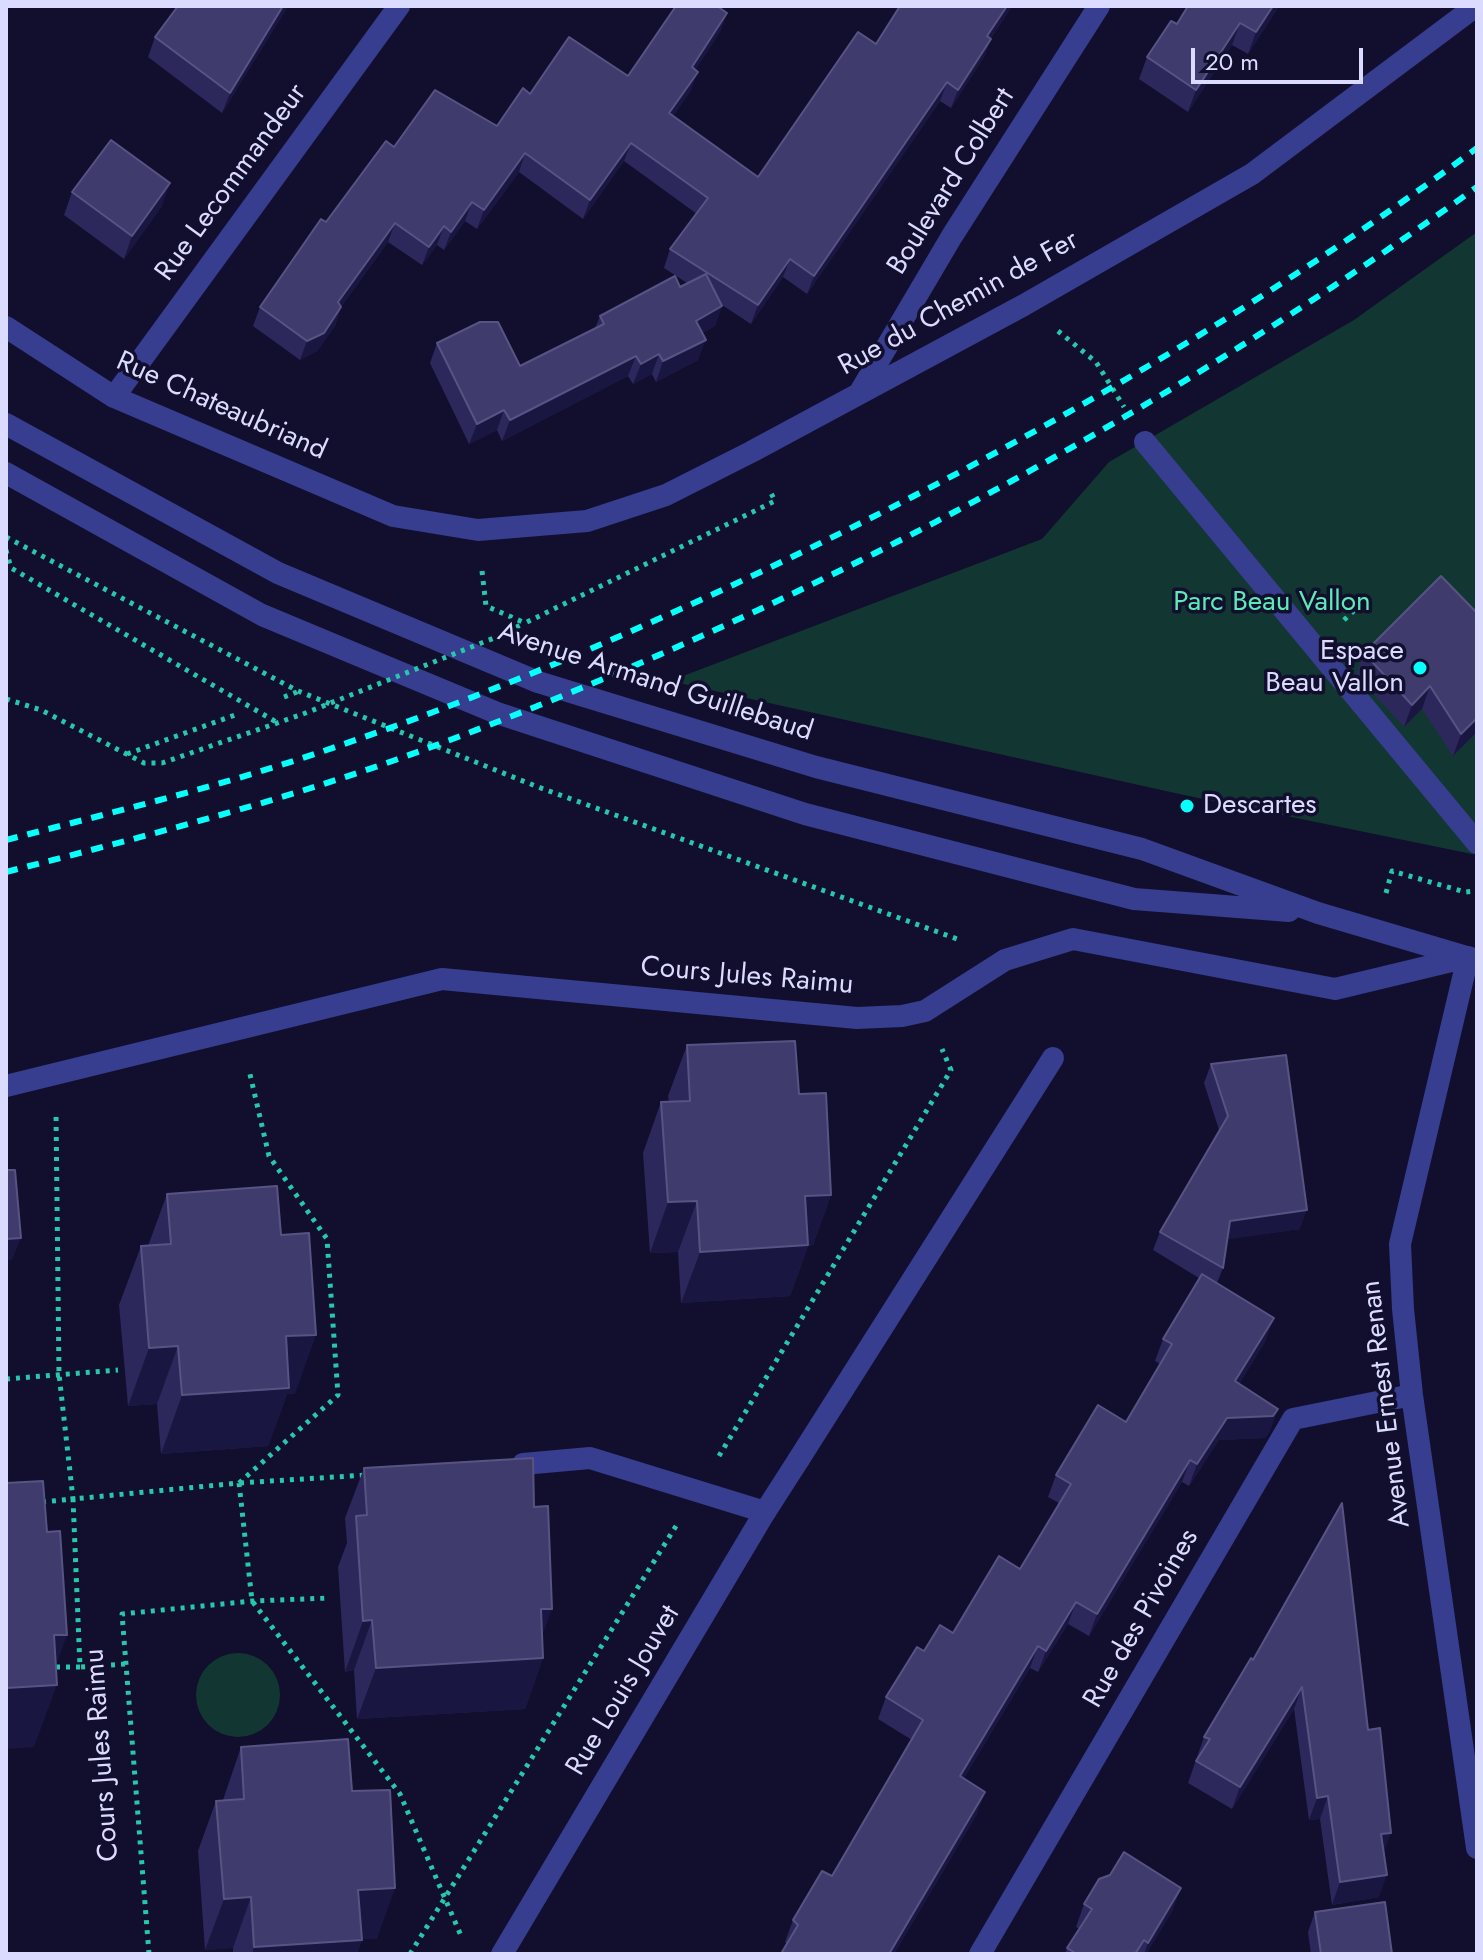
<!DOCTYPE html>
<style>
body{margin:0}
#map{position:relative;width:1483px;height:1960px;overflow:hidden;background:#110f2d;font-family:Jost,sans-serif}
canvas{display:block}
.frame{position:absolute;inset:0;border:8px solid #dbdbff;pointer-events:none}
.scale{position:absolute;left:1191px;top:48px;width:172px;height:36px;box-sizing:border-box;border:4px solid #dbdbff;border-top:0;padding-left:10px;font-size:24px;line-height:28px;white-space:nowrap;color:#dbdbff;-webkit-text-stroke:6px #110f2d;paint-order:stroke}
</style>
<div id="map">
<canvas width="1483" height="1960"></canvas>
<div class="frame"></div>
<div class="scale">20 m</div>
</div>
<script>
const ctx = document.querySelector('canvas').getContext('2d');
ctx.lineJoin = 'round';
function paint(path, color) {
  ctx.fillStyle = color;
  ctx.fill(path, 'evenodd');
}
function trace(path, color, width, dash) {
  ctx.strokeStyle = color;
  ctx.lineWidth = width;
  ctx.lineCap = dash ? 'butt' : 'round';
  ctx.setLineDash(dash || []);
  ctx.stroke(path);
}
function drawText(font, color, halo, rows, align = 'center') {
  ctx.font = font + ' Jost,sans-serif';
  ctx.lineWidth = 7;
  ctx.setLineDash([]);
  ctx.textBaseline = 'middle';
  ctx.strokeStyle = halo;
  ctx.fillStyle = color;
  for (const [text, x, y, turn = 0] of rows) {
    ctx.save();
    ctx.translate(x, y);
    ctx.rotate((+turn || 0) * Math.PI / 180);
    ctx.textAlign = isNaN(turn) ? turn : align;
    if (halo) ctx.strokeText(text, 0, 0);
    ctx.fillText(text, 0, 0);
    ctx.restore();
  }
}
const green = new Path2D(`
 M1477 232V855L1184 795 670 681 1042 539 1109 462 1354 320Z
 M196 1695a42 42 0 1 1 84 0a42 42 0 1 1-84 0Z`);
const path = new Path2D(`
 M1058 331 1096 362 1124 407
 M6 537 298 691 538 787 960 940
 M6 550 11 568 278 723
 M482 571 486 606 525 623 775 501 769 489
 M1344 620 1367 598
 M284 697 297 692
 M6 699 41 710 144 763H162L303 714
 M127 754 235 715
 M1386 893 1392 871 1465 892 1477 891
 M6 1379 118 1370
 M719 1456 951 1070 942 1049
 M239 1483 338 1395 327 1239 269 1156 249 1070
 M240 1483 366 1475
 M42 1502 73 1499 59 1374 56 1114
 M125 1664 80 1667 73 1499 239 1483 252 1601 400 1794 462 1938
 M56 1667H80
 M149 1954 122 1614 252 1601 330 1598
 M410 1954 676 1526`);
const service = new Path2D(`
 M799 1459 1053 1058
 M523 1464 590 1458 765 1512`);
const pedestrian = new Path2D(`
 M1145 442 1477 843`);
const minor = new Path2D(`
 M6 327 114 397 393 516 478 530 587 521 666 495 751 452 1024 305 1252 174 1476 6
 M860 392 952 236 1099 6
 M114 397 399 6
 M6 1086 442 979 857 1018 902 1016 925 1011 1005 960 1073 939 1335 989 1468 957 1400 1244 1403 1309 1412 1395 1477 1848
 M502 1954 765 1512 799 1459
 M980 1954 1293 1419 1412 1395`);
const tertiary = new Path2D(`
 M6 424 278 573 538 682 816 767 1142 849 1318 913 1477 960
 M6 473 262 615 497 713 805 814 1134 899 1289 911`);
const rail = new Path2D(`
 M6 840C117 811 230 784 338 746 486 696 630 634 771 567 1018 449 1257 311 1477 148
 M6 872C146 836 287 800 423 750 798 612 1153 420 1477 187`);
const pathBridge = new Path2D(`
 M303 714 494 638 525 623`);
const wall = new Path2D(`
 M178 6H288L222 113 148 57 155 37Z
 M1012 6 991 38 984 57 951 108 940 101 807 294 783 277 751 324 722 305 715 326 702 333 698 360 656 382 652 374 633 384 628 376 502 441 497 430 469 444 430 363 437 343 520 366 595 328 600 316 687 283 664 268 670 249 697 214 624 161 583 219 519 172 477 229 465 221 444 250 437 245 422 265 388 242 341 307 335 326 317 351 300 360 253 326 260 307 326 222 394 147 497 126 530 94 628 76 727 13 720 32 695 70 691 90 673 116 758 177 876 44Z
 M1279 6 1248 54 1232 45 1188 112 1139 79 1147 57 1177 24Z
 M72 192 162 206 124 259 64 215Z
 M1477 613V732L1453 756 1422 709 1404 727 1356 675 1364 653Z
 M687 1045 799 1094 831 1195 813 1245 808 1246 790 1296 681 1303 678 1252 650 1253 643 1153 661 1102H669L668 1096Z
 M1211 1064 1300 1229 1227 1239 1223 1268 1217 1283 1266 1340 1239 1384 1270 1431 1265 1438 1219 1440 1189 1486 1182 1482 1089 1636 1068 1624 1038 1672 1030 1668 964 1778 977 1814 894 1954H782L787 1944 785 1942 793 1920 832 1876 912 1740 878 1719 886 1697 924 1651 953 1633 1020 1569 1059 1503 1048 1497 1056 1475 1126 1422 1160 1364 1155 1361 1163 1339 1199 1278 1153 1250 1160 1232 1219 1130 1204 1083Z
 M167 1194 295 1394H287L268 1446 161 1454 157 1404 128 1406 119 1305 141 1246H148Z
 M364 1468 534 1507 543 1658 525 1709 357 1719 354 1670 345 1672 338 1567 347 1543 345 1518Z
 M1342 1503 1368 1730 1384 1852 1379 1897 1332 1905 1320 1819 1309 1820 1294 1709 1232 1809 1188 1783 1204 1737 1253 1660Z
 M241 1747 352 1791 377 1939H362L357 1954H233V1948L205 1950 198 1851 216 1801 223 1800Z
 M1084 1904 1173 1910 1146 1954H1065L1067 1948 1080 1929 1076 1927Z
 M1315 1912 1392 1954H1311L1308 1932Z`);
const shadedWall = new Path2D(`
 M283 6H288L222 113 230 93Z
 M1007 6H1012L980 54 987 36Z
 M1273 6H1279L1248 54 1256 32Z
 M727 13 720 32 685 86 692 67Z
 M1240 23 1232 45 1188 112 1196 90Z
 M991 39 984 57 951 108 958 90Z
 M698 72 691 90 663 132 669 113Z
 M947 82 940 101 807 294 814 276Z
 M631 143 624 161 583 219 590 200Z
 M525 153 519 172 477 229 484 210Z
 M170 183 162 206 124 259 132 236Z
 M472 202 465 221 444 250 451 232Z
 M395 223 388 242 332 320 338 302Z
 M444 226 437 245 422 265 429 247Z
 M790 259 783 277 751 324 758 305Z
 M722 306 715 326 689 341 696 321Z
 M341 307 335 326 317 351 300 360 307 341Z
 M706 340 698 360 656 382 663 361Z
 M659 354 652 374 633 384 641 364Z
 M636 356 628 376 502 441 510 420Z
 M504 410 497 430 469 444 477 424Z
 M1430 686 1422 709 1404 727 1412 705Z
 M1477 718V732L1453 756 1461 734Z
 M831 1195 813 1245 808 1246 790 1296 681 1303 700 1252 805 1196Z
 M697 1201 678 1252 650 1253 668 1202Z
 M1307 1210 1300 1229 1223 1240 1230 1221Z
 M21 1238 12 1260H6V1239Z
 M1274 1318 1266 1340 1227 1403 1235 1381Z
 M316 1335 295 1394H287L268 1446 161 1454 182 1395 286 1336Z
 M178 1346 157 1404 128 1406 149 1348Z
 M1278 1409 1270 1431 1265 1438 1219 1440 1189 1486 1197 1464 1227 1418Z
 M1190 1460 1182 1482 1089 1636 1097 1614Z
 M1076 1602 1068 1624 1038 1672 1046 1651Z
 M541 1609H552L534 1658H543L525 1709 357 1719 376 1668Z
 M372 1620 354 1670 345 1672 363 1621Z
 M54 1635H67L49 1685H57L34 1747 6 1749V1688Z
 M1038 1646 1030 1668 952 1798 960 1776Z
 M1302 1687 1294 1709 1232 1809 1240 1787Z
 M985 1792 977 1814 894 1954H889Z
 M1328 1796 1320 1819 1309 1820 1317 1798Z
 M1391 1833 1383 1855 1381 1834Z
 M1387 1875 1379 1897 1332 1905 1340 1882Z
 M395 1888 377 1939 340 1940 358 1890Z
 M1181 1888 1173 1910 1146 1954H1144L1148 1943Z
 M251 1897 233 1948 205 1950 224 1899Z
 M362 1940 357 1954H252L254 1947Z`);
const building = new Path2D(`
 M178 6H283L230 93 155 37Z
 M676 6H717L727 13 692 67 698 72 669 113 758 177 858 32 876 44 900 6H1007L987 36 991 39 958 90 947 82 814 276 790 259 758 305 670 249 708 198 631 143 590 200 525 153 484 210 472 202 451 232 444 226 429 247 395 223 338 302 341 307 324 333 307 341 260 307 321 219 326 222 386 141 394 147 435 90 497 126 523 88 530 94 569 37 628 76Z
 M1188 6H1273L1256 32 1240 23 1196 90 1147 57 1171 21 1177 24Z
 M111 140 170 183 132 236 72 192Z
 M706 274 722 306 696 321 706 340 663 361 659 354 641 364 636 356 510 420 504 410 477 424 437 343 480 322H498L520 366 604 324 600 316 675 276 680 287Z
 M1441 576 1477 613V718L1461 734 1430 686 1412 705 1364 653Z
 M795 1041 799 1094 826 1093 831 1195 805 1196 808 1245 700 1252 697 1201 668 1202 661 1102 690 1101 687 1045Z
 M1286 1055 1307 1210 1230 1221 1223 1268 1160 1232 1228 1116 1211 1064Z
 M6 1170H15L21 1238 6 1239Z
 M277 1186 281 1235 309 1233 316 1335 286 1336 289 1388 182 1395 178 1346 149 1348 141 1246 171 1244 167 1194Z
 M1202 1274 1274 1318 1235 1381 1278 1409 1273 1416 1227 1418 1197 1464 1190 1460 1097 1614 1076 1602 1046 1651 1038 1646 960 1776 985 1792 889 1954H786L782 1952 798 1925 793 1920 822 1871 832 1876 923 1720 886 1697 917 1647 924 1651 940 1625 953 1633 999 1556 1020 1569 1071 1484 1056 1475 1098 1405 1126 1422 1172 1344 1163 1339Z
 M533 1458 534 1507 548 1506 552 1609H541L543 1658 376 1668 372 1620 363 1621 356 1516 367 1515 364 1468Z
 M43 1481 47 1532 60 1531 67 1635H54L57 1685 6 1688V1483Z
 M1342 1503 1368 1730 1380 1728 1391 1833 1381 1834 1387 1875 1340 1882 1328 1796 1317 1798 1302 1687 1240 1787 1196 1761 1210 1739 1204 1737 1251 1658 1253 1660Z
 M348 1739 352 1791 390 1790 395 1888 358 1890 362 1940 254 1947 251 1897 224 1899 216 1801 244 1799 241 1747Z
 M1124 1852 1181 1888 1148 1943 1144 1940 1135 1954H1077L1067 1948 1092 1909 1084 1904 1099 1879 1110 1875Z
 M1385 1902 1392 1954H1321L1315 1912Z`);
const markers = [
 [1420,668,8,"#07fffc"],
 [1187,806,8,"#07fffc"]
];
const streetNames = [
 ["Boulevard Colbert",952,182,-58],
 ["Rue Lecommandeur",232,183,-54],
 ["Rue du Chemin de Fer",959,304,-29],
 ["Rue Chateaubriand",221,407,24],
 ["Avenue Armand Guillebaud",655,683,18],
 ["Cours Jules Raimu",747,977,5],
 ["Avenue Ernest Renan",1387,1404,-97],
 ["Rue des Pivoines",1142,1619,-60],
 ["Rue Louis Jouvet",624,1691,-59],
 ["Cours Jules Raimu",103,1755,-94]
];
const parkNames = [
 ["Parc Beau Vallon",1272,603]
];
const poiNames = [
 ["Espace",1404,652],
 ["Beau Vallon",1404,684],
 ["Descartes",1203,806,"left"]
];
paint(green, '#123732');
trace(path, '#27c7ab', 5, [4, 6]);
trace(service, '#373d8f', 22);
trace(pedestrian, '#373d8f', 22);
trace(minor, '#373d8f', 22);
trace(tertiary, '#373d8f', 22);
trace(rail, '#07fffc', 6, [12, 10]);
trace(pathBridge, '#27c7ab', 5, [4, 6]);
paint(wall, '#2c285b');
paint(shadedWall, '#191641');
paint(building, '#3f3b6d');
trace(building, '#575484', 2);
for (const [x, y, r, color] of markers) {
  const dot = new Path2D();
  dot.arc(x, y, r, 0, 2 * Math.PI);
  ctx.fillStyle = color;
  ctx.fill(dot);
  trace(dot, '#110f2d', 3);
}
drawText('28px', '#dbdbff', '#110f2d', streetNames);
drawText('28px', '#5ceab6', '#110f2d', parkNames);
drawText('28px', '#dbdbff', '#110f2d', poiNames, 'right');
</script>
